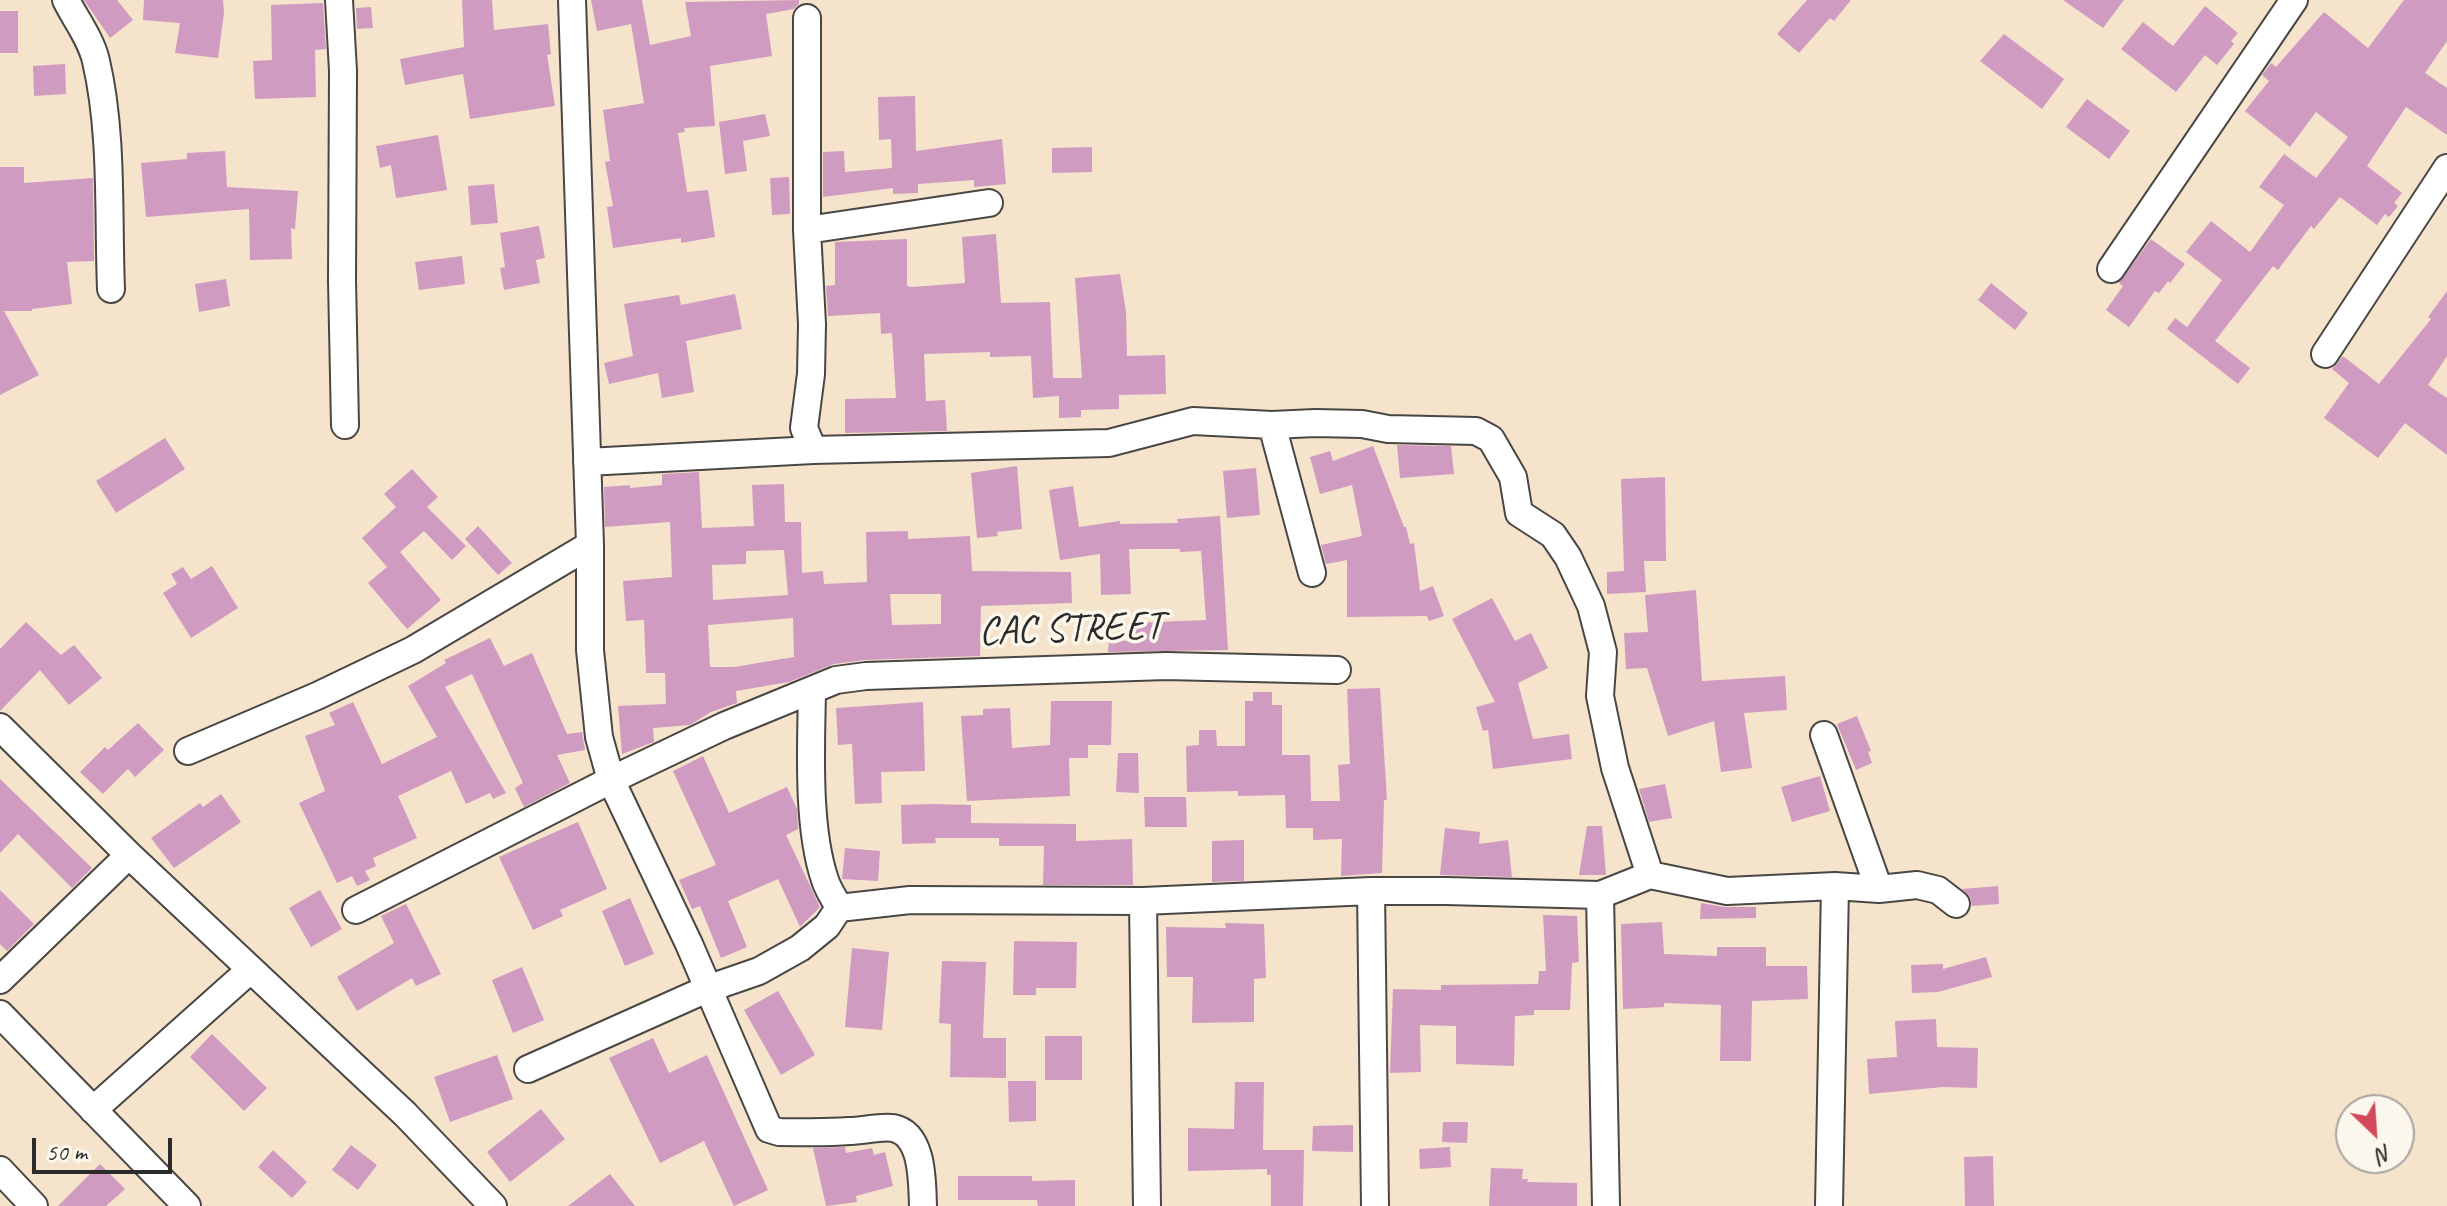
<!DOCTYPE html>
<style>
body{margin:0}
#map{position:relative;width:2447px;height:1206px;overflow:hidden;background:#f6e3cc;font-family:Caveat,sans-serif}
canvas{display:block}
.north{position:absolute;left:2335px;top:1094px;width:80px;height:80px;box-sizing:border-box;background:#fbf7ec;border:2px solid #a8a59f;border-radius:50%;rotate:155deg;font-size:22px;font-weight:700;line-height:32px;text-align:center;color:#2b2b2b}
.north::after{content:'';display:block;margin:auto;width:28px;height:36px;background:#d1495b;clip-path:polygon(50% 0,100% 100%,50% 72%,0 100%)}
.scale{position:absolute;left:32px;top:1138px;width:140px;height:36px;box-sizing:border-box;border:4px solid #2b2b2b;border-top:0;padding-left:10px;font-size:24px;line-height:28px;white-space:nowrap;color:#2b2b2b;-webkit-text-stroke:6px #fbf7ec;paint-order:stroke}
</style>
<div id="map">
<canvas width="2447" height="1206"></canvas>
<div class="north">N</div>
<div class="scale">50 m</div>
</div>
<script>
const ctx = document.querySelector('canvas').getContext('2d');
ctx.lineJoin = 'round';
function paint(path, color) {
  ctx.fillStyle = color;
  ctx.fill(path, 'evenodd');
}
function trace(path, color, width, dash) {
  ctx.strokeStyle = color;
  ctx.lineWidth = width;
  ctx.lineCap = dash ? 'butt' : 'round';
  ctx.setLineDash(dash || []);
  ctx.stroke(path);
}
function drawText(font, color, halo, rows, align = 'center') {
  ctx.font = font + ' Caveat,sans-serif';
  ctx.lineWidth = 7;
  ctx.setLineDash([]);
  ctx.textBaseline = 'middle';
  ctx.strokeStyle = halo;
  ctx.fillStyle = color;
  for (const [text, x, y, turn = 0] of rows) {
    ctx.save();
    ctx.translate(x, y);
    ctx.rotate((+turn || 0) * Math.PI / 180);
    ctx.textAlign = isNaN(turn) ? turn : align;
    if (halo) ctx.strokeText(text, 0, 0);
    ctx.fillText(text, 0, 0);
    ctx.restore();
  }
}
const building = new Path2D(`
 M84 0H117L133 20 110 38Z
 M144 0H223L224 13 218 58 175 53 180 23 143 20Z
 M462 0H492L494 30 548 24 551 54 547 55 555 106 470 119 463 74 405 85 400 59 464 47Z
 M591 0H642L650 45 691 36 685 2 799 0V4L794 9 766 14 772 56 710 66 715 126 684 128 685 132 678 133 687 192 708 190 715 237 681 243V238L613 248 607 207 613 206 605 162 610 161 603 110 644 103 631 24 597 31Z
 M1807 0H1851L1834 21 1830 18 1799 53 1777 34Z
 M2063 0H2124L2103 28Z
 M2404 0H2447V41L2425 73 2447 88V135L2406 107 2367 166 2402 193 2394 203 2398 206 2389 217 2385 214 2377 225 2340 197 2314 229 2311 226 2278 270 2273 266 2215 341 2250 368 2238 384 2167 329 2175 318 2187 327 2222 280 2186 252 2211 221 2250 252 2284 205 2259 187 2284 154 2316 178 2348 137 2316 112 2290 147 2245 111 2269 81 2262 75 2271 63 2276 67 2324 12 2368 48Z
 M323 3 326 49 315 50 316 97 255 99 253 61 272 60 271 5Z
 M2205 6 2238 33 2231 41 2234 44 2217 65 2205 55 2176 92 2121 49 2143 22 2173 46Z
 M371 7 373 28 357 29 356 8Z
 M0 11H18V53H0Z
 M2004 34 2064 79 2042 109 1980 61Z
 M65 64 66 94 34 96 33 66Z
 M915 96 916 151 1002 139 1006 184 974 187V180L918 184V193L893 194V188L823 197V152L844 151 845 172 892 168 891 139 879 140 878 97Z
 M2087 99 2130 131 2109 159 2066 127Z
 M765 114 770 136 743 141 747 171 725 174 719 122Z
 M438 135 447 190 396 198 391 165 380 168 376 146Z
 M1092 147V172L1052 173V148Z
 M225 151 227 187 298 191 295 229 291 228 292 259 250 260 249 209 146 217 141 163 187 159V153Z
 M0 167H24V183L93 178 94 261 67 262 72 304 32 309V311H4L39 375 0 395Z
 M789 177 790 214 772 215 770 178Z
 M494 184 498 223 471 225 468 186Z
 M539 226 545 258 536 260 540 283 504 290 500 268 505 267 500 233Z
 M996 234 1001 303 1050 302 1053 378H1082L1075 278 1120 274 1126 312 1127 356 1165 355 1166 394 1119 395V409L1081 410V417L1059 418V396L1033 398 1031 356 990 357V352L924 354 926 401 945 400 947 431 845 433V399L896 398 892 333 881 334 880 313 828 316 826 286 835 285V242L907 239V286L912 287 965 283 962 237Z
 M2151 239 2185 264 2170 283 2168 281 2159 293 2155 291 2129 327 2106 310 2123 286 2119 283Z
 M462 256 465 284 419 290 415 262Z
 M226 279 230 306 199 312 195 284Z
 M1991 283 2028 313 2015 330 1978 300Z
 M2447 291V356L2428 385 2447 398V455L2405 423 2378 458 2324 418 2349 383 2332 369 2343 356 2379 384 2431 319 2428 317Z
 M735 294 742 329 686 341 694 392 662 398 658 373 609 384 604 363 633 356 624 304 679 295 681 305Z
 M165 438 185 469 116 513 96 481Z
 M1397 445 1451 446 1454 474 1400 478Z
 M1373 446 1404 527H1406L1410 544 1414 543 1420 591 1433 586 1444 616 1429 621 1427 616 1347 617V560L1326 564 1321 545 1362 536 1352 485 1320 494 1310 457 1330 451 1333 461Z
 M1017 466 1022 529 997 532 998 536 977 538 971 473Z
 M1256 468 1260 515 1227 518 1223 471Z
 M412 469 438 497 427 507 466 546 452 560 424 531 400 552 441 600 407 629 368 583 387 567 362 538 396 507 384 494Z
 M699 472 702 528 754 526 752 485 784 484 785 522H801L802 573 823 571 824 584 867 582 866 532 908 531V539L970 536 972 571 1071 572 1072 603 981 606 980 656 865 660 834 664 789 682 736 691 737 703 711 712 690 725 653 728 654 742 622 754 618 706 666 704 665 673H646L644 620 626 621 623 581 672 577 670 522 605 527 604 487 630 485V488L662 485V474ZM784 550 788 595 713 600 712 565 746 564V551ZM890 594H941V624L892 625ZM793 618 794 657 734 667H710L708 625Z
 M1665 477 1666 561H1644L1646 592 1607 594V572L1624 571 1621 479Z
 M1073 486 1079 527 1120 521V524L1178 523 1177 519 1220 516 1228 650 1108 652 1109 640 1133 641 1132 623 1206 620 1201 551 1180 552V549H1129L1131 594 1101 595 1100 554 1060 560 1049 490Z
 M478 526 512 563 498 575 465 539Z
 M212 566 238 608 191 638 163 593 177 584 171 574 183 567 191 579Z
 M1696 590 1702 681 1785 676 1787 710 1744 713 1752 768 1721 772 1714 721 1668 736 1647 668 1626 669 1624 633 1648 632 1645 595Z
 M1492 598 1515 641 1531 633 1548 668 1518 683 1533 739 1569 734 1572 759 1493 769 1488 730 1483 731 1476 707 1495 702 1452 619Z
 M26 622 61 655 74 645 102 678 69 705 40 670 0 711V649Z
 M490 638 504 666 532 653 567 734 582 732 585 750 557 755 570 783 524 807 515 788 523 783 472 674 445 687 506 793 493 799 490 793 466 804 451 771 398 796 417 838 373 858 376 866 365 871 370 880 357 886 352 876 337 883 299 803 325 791 305 736 335 725 329 713 353 702 382 764 437 737 408 686 446 663 444 660Z
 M1380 688 1387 800H1384L1382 873 1341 876 1342 839 1313 840V828H1286L1285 795 1238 796V791L1187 792 1186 746 1199 745V730H1216L1217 746H1245V701H1253V692H1272V705H1282V755H1310L1311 801H1340L1338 765 1350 764 1347 689Z
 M1051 701H1112L1111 745H1088V758H1069L1070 796 967 801 961 716 983 715V709L1010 708 1012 748 1050 745Z
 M923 702 925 771 881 772 882 803 855 804 852 744 838 745 836 708Z
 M1857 716 1871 751 1868 752 1872 763 1856 770 1837 724Z
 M138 723 164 750 135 777 128 769 103 794 80 772 105 747 108 750Z
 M1118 753H1138L1139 793 1116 792Z
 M703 756 729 813 787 787 797 809 798 829 786 835 820 907 800 927 778 879 728 901 747 947 721 958 700 906 692 909 679 880 716 865 673 771Z
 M1820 776 1830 811 1792 822 1781 787Z
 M0 779 92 868 72 888 18 834 0 853Z
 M1665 784 1672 818 1649 822 1639 789Z
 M221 794 241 822 174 868 151 838 200 803 203 807Z
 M1144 797H1186L1187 827H1145Z
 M934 804 971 805V823L1076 824V841L1132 839 1133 885H1043L1044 846H999V838H935L936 843 902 844 901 805Z
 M578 822 607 889 560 910 563 916 533 930 499 857Z
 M1587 826H1602L1606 875H1579Z
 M1445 828 1480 832 1479 844 1508 840 1512 877 1440 875Z
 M1244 840V881L1212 882V841Z
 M845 848 880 851 878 881 842 879Z
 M1998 886 1999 904 1972 906 1970 897 1962 889Z
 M0 890 34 924 7 951 0 944Z
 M320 890 342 929 311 947 289 908Z
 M630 898 654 954 625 966 602 911Z
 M1701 903 1724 907H1756V918L1700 919Z
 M406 904 441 974 416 986 412 978 357 1011 337 977 394 943 381 916Z
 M1543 915 1577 916 1579 962 1572 963 1570 1010H1534V1015L1515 1016 1514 1066 1456 1064V1026L1420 1025 1421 1072 1390 1073 1393 989 1441 990V985L1538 984 1539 971H1546Z
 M1662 922 1664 954 1717 956V947H1766V966H1807L1808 999 1752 1001 1751 1061H1720L1721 1005 1664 1003V1007L1623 1009 1621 924Z
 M1225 923 1264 924 1266 978 1254 979V1022L1192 1023 1193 977H1167L1166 927 1226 928Z
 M1014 941 1077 942 1076 988H1036V995H1013Z
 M852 948 889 952 882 1030 845 1027Z
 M1986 957 1992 977 1938 992 1912 993 1911 965 1943 964V969Z
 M942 961 986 962 983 1038H1006V1078L950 1077 951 1024 939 1023Z
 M522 967 544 1020 513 1033 492 980Z
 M778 991 815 1055 781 1075 744 1010Z
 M1936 1019 1937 1047 1978 1048 1977 1088 1943 1087 1869 1094 1867 1059 1897 1057 1895 1021Z
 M212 1034 267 1088 244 1111 190 1057Z
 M1045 1036H1082V1080H1045Z
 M653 1038 669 1073 707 1055 768 1190 734 1206 704 1141 660 1163 609 1058Z
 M497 1055 513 1099 450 1122 434 1077Z
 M1008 1081H1036V1121L1009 1122Z
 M1235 1082H1264L1263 1150H1304L1303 1206H1271V1175H1267V1169L1188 1171V1128L1234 1129Z
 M541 1109 565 1139 510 1182 487 1152Z
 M1443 1122H1468L1467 1143 1442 1142Z
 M1353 1125V1152L1312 1151 1313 1126Z
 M351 1145 377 1165 358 1190 332 1170Z
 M845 1147 846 1153 872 1148 874 1155 885 1152 893 1186 856 1196 857 1202 826 1206 813 1148Z
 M1450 1147 1451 1167 1420 1169 1419 1149Z
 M273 1150 307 1182 292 1198 258 1167Z
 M1993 1156 1994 1206H1965L1964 1157Z
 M100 1164 125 1189 106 1206H58Z
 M1491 1168 1523 1169 1522 1179H1528L1527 1182 1577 1183V1206H1489Z
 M610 1174 635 1206H568Z
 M958 1176H1032V1181L1075 1180V1206H1038L1037 1200H958Z`);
const minor = new Path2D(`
 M66 0C76 20 91 39 96 61 113 134 108 215 111 289
 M339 0 343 71 342 280 345 425
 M572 0 590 545V650L599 737 611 780 689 944 769 1129 779 1132C803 1132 826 1133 849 1131 862 1131 881 1126 893 1128 924 1134 922 1184 923 1206
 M807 18V230L812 324 811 374 804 428 813 450
 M807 230 989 203
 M2111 269 2294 0
 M2325 354 2447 168
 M1272 425 1312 573
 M587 462 813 450 1109 443 1193 421 1272 425 1315 423 1362 424 1388 429 1476 431 1491 439 1513 477 1519 513 1553 535 1568 557 1591 606 1603 652 1600 696 1615 768 1650 875
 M812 691C811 748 807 827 825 880 828 890 835 899 839 908
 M0 727 129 855 405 1114 493 1206
 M1824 735 1879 889
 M188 751 317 696 413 650 590 545
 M1371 891 1375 1206
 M1600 895 1606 1206
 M1143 901 1147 1206
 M356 910 611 780 724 726 836 680 866 676 1166 666 1337 670
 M0 980 129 855
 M0 1014 187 1206
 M528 1069 707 989 759 971 800 948 827 926 839 908 910 900 1143 901 1371 891H1446L1600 895 1650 875 1727 891 1835 886 1879 889 1917 885 1938 890 1956 904
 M93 1110 250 970
 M0 1170 34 1206
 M1829 1206 1835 886`);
const streetNames = [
 ["CAC STREET",1071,630,-2]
];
paint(building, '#d09bc1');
trace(minor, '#494743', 30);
trace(minor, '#fff', 26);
drawText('40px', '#2b2b2b', '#fbf7ec', streetNames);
</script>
